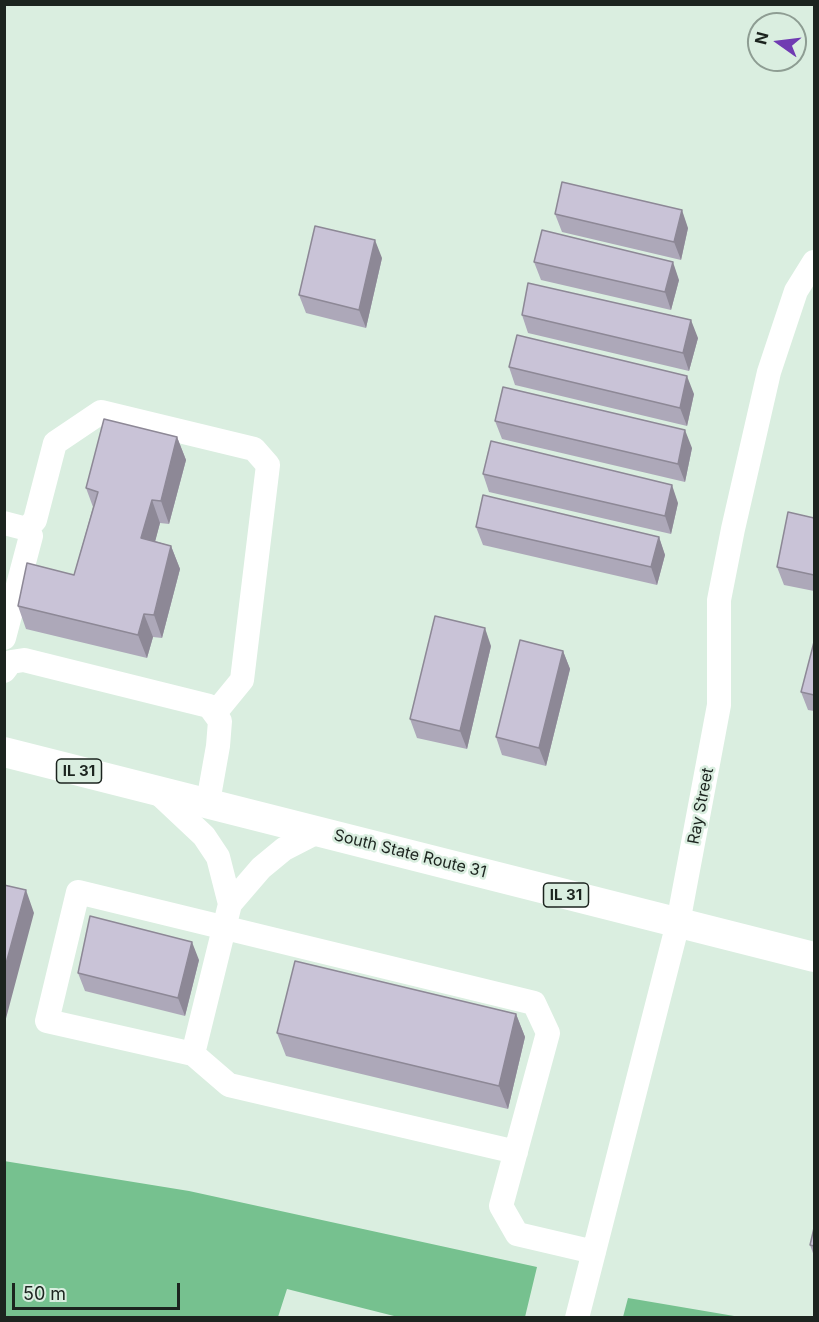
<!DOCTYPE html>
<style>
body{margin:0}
#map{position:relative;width:819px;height:1322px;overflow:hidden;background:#daeee0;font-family:Inter,sans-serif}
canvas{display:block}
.frame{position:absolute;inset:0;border:6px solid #1c241f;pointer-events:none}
.north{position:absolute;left:747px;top:12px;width:60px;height:60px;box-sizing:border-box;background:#daeee0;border:2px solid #8e9d93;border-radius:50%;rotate:284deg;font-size:16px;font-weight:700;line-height:24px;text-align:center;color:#1c241f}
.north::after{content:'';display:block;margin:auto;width:21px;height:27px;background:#703bb2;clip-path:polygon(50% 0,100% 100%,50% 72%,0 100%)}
.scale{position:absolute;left:12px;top:1283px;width:168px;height:27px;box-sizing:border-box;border:3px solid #1c241f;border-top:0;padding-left:8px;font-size:18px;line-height:21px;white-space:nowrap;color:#1c241f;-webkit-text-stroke:4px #daeee0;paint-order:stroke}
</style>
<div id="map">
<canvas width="819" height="1322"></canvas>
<div class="frame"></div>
<div class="north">N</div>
<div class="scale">50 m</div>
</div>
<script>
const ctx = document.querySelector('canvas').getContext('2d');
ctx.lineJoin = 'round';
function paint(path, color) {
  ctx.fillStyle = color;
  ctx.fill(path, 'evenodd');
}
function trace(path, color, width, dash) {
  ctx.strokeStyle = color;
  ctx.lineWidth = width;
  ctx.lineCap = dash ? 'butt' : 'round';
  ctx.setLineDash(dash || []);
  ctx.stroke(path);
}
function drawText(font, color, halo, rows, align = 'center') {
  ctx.font = font + ' Inter,sans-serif';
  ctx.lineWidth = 5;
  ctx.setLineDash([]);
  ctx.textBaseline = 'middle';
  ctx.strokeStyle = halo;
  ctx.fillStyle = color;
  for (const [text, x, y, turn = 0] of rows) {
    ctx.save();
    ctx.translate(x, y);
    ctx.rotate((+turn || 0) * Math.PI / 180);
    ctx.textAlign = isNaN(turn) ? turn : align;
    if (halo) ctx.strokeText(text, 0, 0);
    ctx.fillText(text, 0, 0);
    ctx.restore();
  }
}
const forest = new Path2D(`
 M4 1161 189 1191 537 1267 525 1317H398L287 1289 278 1317H5Z
 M628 1298 740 1317H623Z`);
const minor = new Path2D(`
 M4 523 27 529
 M27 529 35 520 55 443 101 412 254 449 268 465 242 680 215 713
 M4 638 31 536 27 529
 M4 671 11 662 24 660 209 706 220 721 218 746 208 802
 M154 789 204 836 218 857 230 904 261 868 284 849 319 831
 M230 904 193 1054 47 1021 78 892 534 1003 548 1033 501 1206 517 1234 594 1252
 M193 1054 229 1085 516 1152
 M577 1318 678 923 719 705V600L733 529 769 372 796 291 814 262`);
const major = new Path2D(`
 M4 752 814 957`);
const wall = new Path2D(`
 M555 214 688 228 681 260 562 232Z
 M382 258 366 328 306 313 299 295Z
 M534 262 679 280 671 310 541 280Z
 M522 315 698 338 689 371 528 333Z
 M509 367 694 394 687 426 515 385Z
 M495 421 692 448 685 482 502 439Z
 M177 437 186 460 169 524 160 523 155 541 171 546 180 569 162 638 153 637 147 658 26 629 18 606 74 575 93 507 86 488Z
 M483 474 678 503 671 534 489 492Z
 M814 518V591L784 585 777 567Z
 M476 527 659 537 665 555 657 585 483 545Z
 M814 642V711L808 710 801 692Z
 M491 646 467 749 417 738 410 719Z
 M563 651 570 669 546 766 502 755 496 737Z
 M199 960 185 1016 85 991 78 973Z
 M516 1014 525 1037 508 1109 286 1056 277 1033Z
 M814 1228V1256L810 1245Z`);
const shadedWall = new Path2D(`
 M682 210 688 228 681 260 674 242Z
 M375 240 382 258 366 328 359 310Z
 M673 262 679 280 671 310 665 292Z
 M691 320 698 338 689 371 683 353Z
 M687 376 694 394 687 426 680 408Z
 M685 430 692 448 685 482 678 464Z
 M177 437 186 460 169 524 161 501Z
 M672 485 678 503 671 534 665 516Z
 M152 500 160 523 150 561 141 538Z
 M659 537 665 555 657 585 651 567Z
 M171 546 180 569 162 638 154 615Z
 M144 614 153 637 147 658 138 635Z
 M485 628 491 646 467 749 460 731Z
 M563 651 570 669 546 766 539 748Z
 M26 890 34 913 4 1026V971Z
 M192 942 199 960 185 1016 178 998Z
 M516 1014 525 1037 508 1109 499 1086Z`);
const building = new Path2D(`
 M562 182 682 210 674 242 555 214Z
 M315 226 375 240 359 310 299 295Z
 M542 230 673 262 665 292 534 262Z
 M528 283 691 320 683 353 522 315Z
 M517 335 687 376 680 408 509 367Z
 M503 387 685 430 678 464 495 421Z
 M104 419 177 437 161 501 152 500 141 538 171 546 154 615 144 614 138 635 18 606 27 563 74 575 98 492 86 488Z
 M491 441 672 485 665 516 483 474Z
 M483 495 659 537 651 567 476 527Z
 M788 512 814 518V575L777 567Z
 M435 616 485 628 460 731 410 719Z
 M520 640 563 651 539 748 496 737Z
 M814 642V695L801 692Z
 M4 885 26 890 4 971Z
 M90 916 192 942 178 998 78 973Z
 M295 961 516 1014 499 1086 277 1033Z
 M814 1228V1246L810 1245Z`);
const shields = [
 [79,771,45],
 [566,895,45]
];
const shieldNames = [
 ["IL 31",79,771],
 ["IL 31",566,895]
];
const streetNames = [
 ["Ray Street",701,806,-79],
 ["South State Route 31",410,854,14]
];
paint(forest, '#76c18f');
trace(minor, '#fff', 24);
trace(major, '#fff', 30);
paint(wall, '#ada8b9');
paint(shadedWall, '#8d8896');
paint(building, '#c9c3d7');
trace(building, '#8d8896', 1.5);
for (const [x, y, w] of shields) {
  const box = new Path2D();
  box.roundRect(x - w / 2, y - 12, w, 24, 4.5);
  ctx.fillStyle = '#daeee0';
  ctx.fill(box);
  trace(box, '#1c241f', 1.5);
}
drawText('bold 15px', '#1c241f', null, shieldNames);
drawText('16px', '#1c241f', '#daeee0', streetNames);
</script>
